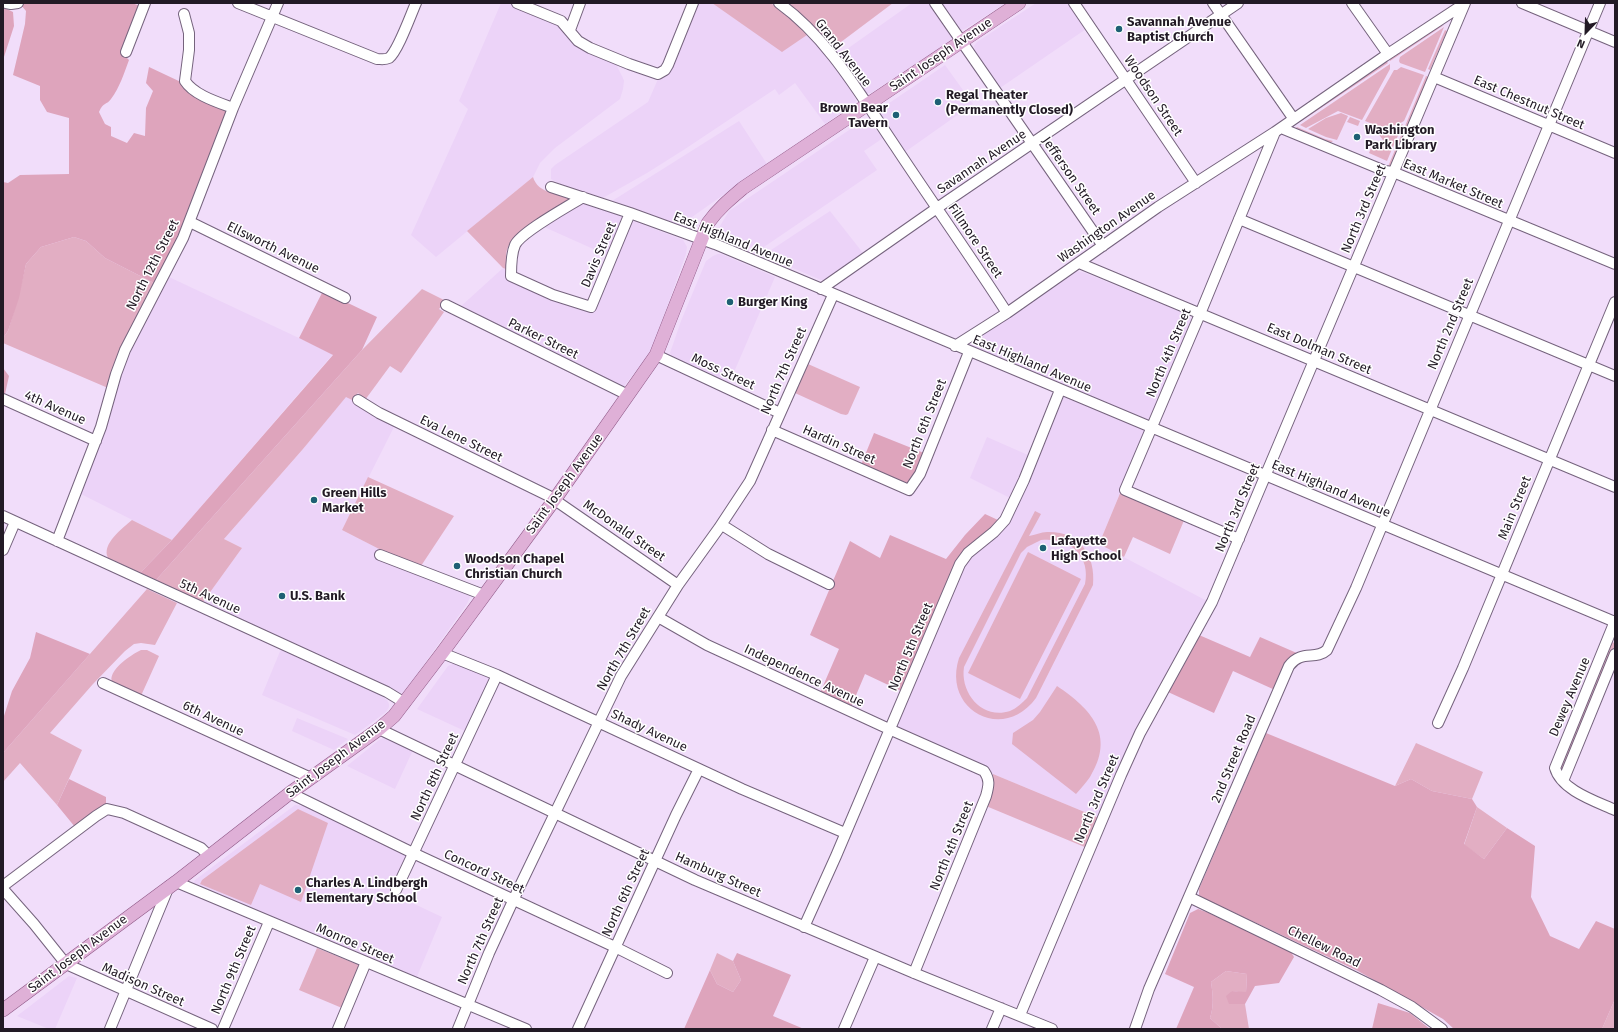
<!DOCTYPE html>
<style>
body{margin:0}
#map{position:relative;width:1618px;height:1032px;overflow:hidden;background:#f1ddfa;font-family:"Fira Sans",sans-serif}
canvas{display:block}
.frame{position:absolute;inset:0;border:4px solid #221a25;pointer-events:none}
.north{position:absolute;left:1566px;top:12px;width:40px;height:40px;-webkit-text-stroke:3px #fff;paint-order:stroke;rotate:203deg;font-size:11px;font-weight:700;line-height:16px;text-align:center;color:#221a25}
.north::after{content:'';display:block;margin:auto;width:14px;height:18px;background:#221a25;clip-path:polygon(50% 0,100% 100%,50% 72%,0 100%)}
</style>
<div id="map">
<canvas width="1618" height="1032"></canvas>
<div class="frame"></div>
<div class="north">N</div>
</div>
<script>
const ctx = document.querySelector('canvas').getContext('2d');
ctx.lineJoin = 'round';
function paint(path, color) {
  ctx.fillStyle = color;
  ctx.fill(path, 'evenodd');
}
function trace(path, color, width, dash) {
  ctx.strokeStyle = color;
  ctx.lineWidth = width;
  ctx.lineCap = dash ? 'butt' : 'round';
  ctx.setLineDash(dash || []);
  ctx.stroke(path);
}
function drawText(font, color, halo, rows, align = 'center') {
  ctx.font = font + ' "Fira Sans",sans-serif';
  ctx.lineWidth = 3;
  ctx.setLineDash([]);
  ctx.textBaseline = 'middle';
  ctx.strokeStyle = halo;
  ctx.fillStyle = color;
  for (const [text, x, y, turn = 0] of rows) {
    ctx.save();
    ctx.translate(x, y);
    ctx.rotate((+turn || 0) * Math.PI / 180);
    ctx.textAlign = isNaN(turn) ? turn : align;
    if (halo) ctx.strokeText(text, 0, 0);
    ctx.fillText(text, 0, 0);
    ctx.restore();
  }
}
const built = new Path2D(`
 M501 3H510L561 25 616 64 622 76 624 81 623 89 620 99 555 148 540 163 533 177 436 257 411 235 468 109 459 101Z
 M699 3H712L782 51 807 35 833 63 852 92 856 101 855 103 825 124 795 83 779 95 775 89 685 149 647 173 601 199 558 183 551 179V169L555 165 648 102 658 79 666 74 671 68Z
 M912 3H930L951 35 952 39 949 42 871 93H867L863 90 841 58 840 54Z
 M940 3H1006L965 29 961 30 956 26Z
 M1036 3H1069L1086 29 1000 88 975 51 974 46 977 42Z
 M945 65 973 104 905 152 880 115V111L882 108Z
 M867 119 883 138 864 151 877 170 758 251 720 234 717 231 729 211 864 120Z
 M739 121 767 164 685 222 680 225 677 224 612 201Z
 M581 201 625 218 609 256 542 226Z
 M830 211 863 253 824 280H821L779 262 765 254Z
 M631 220 683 240 687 247 686 254 652 349 648 356 624 386 621 387 459 308 503 268 594 305Z
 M718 254H721L775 277 728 386 671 356 670 353 681 321 706 261 713 256Z
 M1077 271 1085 273 1189 315 1191 320 1189 326 1099 544 1207 601 1099 818 993 774 981 764 897 728V723L962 569 968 560 1018 502 970 478 987 437 1037 459 1067 388 974 349 972 346V342Z
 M169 277 333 354 172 540 81 494 93 461 123 364Z
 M346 396 369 411 395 425 342 530 467 593 470 597 467 604 405 691 402 693 396 691 203 602 242 548 224 539 303 449Z
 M281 649 378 694 387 700 389 704V707L386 712 355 735 262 695Z
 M459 663 491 678 467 732 417 709 448 666 453 664Z
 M297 718 348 739 334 750 292 731Z
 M384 738 388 739 413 750 395 789 347 766 379 740Z
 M295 805 304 806 405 854 406 857V861L391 893 442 917 416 979 195 886 193 884 195 880Z
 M69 976 77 978 55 1029H49L17 1016Z`);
const green = new Path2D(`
 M712 3H771L799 26 807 35 782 52Z
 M786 3H893L841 42 834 49 831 48Z
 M1444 25 1390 61 1389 59 1440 26Z
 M1444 27 1425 72 1400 63 1399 61 1400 57Z
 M1445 30 1447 31 1430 70 1428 69Z
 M1386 61 1388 63 1300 122 1299 121Z
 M1390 64V69L1362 120 1338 111 1306 128 1300 125Z
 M1401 67 1424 75 1404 121C1388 130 1382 128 1365 121L1394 70H1397Z
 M1426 76 1428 77 1390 167 1387 169Z
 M1341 113 1348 116 1337 140 1326 137 1308 129 1326 118Z
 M1350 117 1360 121 1358 126 1347 122Z
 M1366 123 1377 128 1375 133 1364 129Z
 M1403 124 1393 147 1385 143 1378 133 1379 129 1389 130Z
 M1297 127 1325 139 1333 141 1328 145 1294 130Z
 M1374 141 1392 149 1387 161 1369 153Z
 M533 177C538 194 559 194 574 198 553 210 523 224 509 245 505 251 506 262 506 269L503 268 467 231Z
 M74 237 86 241 105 258 154 283 108 388 3 343V338L8 331 18 298 26 264 41 247Z
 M422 289 446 301 439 309 444 312 401 373 390 366 365 400 358 393 352 400 346 397 303 449 224 539 242 548 203 602 156 580 362 350Z
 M808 364 860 387 848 414 846 415 841 414 795 393Z
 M368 477 454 516 421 566 385 552 342 530Z
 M1121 491 1185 518 1170 554 1133 537 1124 557 1099 544Z
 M1035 511 1041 514 1029 536C1035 535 1041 532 1047 532 1079 531 1096 555 1093 585L1036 698C1003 743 942 710 959 658ZM1041 540C1069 537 1091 555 1085 584L1027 698C1022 703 1017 708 1010 711 982 720 960 693 964 667L1021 553 1027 547Z
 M132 520 172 540 140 573 108 558C101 544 123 528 132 520Z
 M1028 552 1081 579 1020 699 968 673Z
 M147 589 177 603 155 645 141 643 134 644 125 651 93 684 50 733 82 750 57 805 20 763 3 782V753Z
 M1611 642 1615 643V647L1565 767 1562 769 1560 768Z
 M141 650H147L159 656 140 698C133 695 121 691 115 686 101 674 132 654 141 650Z
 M1057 686C1091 709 1116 735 1090 777 1086 783 1081 788 1076 794L1012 744 1013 733 1033 720 1040 712Z
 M1416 743 1483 772 1472 799 1432 791 1411 779 1395 786Z
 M993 774 1099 818 1087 848 986 806 993 788Z
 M1477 807 1507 828 1484 859 1464 845Z
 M298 809 328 823 301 902 260 884 251 905 200 884 202 880Z
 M317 948 359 965V969L342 1008 299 990Z
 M717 953 733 961 741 980 733 992 717 984 710 970Z
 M1226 971 1247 974 1246 993 1232 991 1229 1004H1245L1249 1029H1222L1210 1018C1214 1006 1213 995 1211 982Z
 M1615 999V1029H1602Z`);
const forest = new Path2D(`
 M22 3H132L140 6 123 54 129 60C124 73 120 87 111 99 107 105 103 102 99 112L105 124 111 127V136L127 143 134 133 145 136 146 108 153 91 146 83 149 67 183 83 227 111 178 238 154 283 105 258 86 241 74 237 41 247 26 264 19 298 8 331 3 338V182L8 183 20 175 69 174V118L47 112 40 100V86L13 75 25 24 26 11 21 5Z
 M3 7 13 12 14 26 3 60Z
 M323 291 377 317 362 350 156 580 140 573 172 540 333 355 299 338Z
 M3 368 9 376 5 394 3 393Z
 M874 433 924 453 918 468 908 484H904L861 465Z
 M985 514 998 520 991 528 967 547 954 565 901 691 865 674 851 707 820 693 839 649 810 635 850 541 880 558 890 535 946 559 965 535Z
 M36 632 90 654 3 753V719L12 691 30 658Z
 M1199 635 1250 657 1260 637 1299 654 1275 690 1233 671 1214 713 1168 692Z
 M1266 733 1395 786 1411 779 1432 791 1472 799 1477 807 1464 844 1484 859 1507 828 1535 846 1531 897 1550 936 1579 949 1596 921 1615 929V999L1602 1029H1454L1443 1019 1358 971 1199 896V889Z
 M69 779 106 797V805L75 827 57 805Z
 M1198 909 1209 913 1291 952 1294 957 1279 983 1255 986 1245 1004H1229L1226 996 1232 991 1246 992 1247 974 1226 971 1211 982C1213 995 1214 1006 1210 1018L1222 1029H1176L1194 987 1165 974 1190 913Z
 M737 953 791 975 773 1016 804 1029H684L710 970 717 984 733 992 741 980 733 961Z
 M1378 1003 1410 1013 1430 1029H1372Z`);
const minor = new Path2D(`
 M6 3 11 4 18 3
 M238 3 377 59C381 59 385 60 389 58 398 51 411 14 416 3
 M517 3 561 21 578 41 590 48 629 64 658 74 665 70 668 65 693 3
 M779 3C829 39 861 96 895 146 932 202 971 257 1007 313
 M935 3 1103 246
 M1074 3 1196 183
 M1213 3 1293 118
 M1352 3 1388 54
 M1522 3 1615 42
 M184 14 189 33V50L185 81C194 95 217 102 233 108
 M570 30 580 3
 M126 52 145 3
 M1434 77 1615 153
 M1281 128 1385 171 1393 172 1615 264
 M551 187 630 213 715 244 1615 622
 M583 197C569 206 521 232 515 245 511 254 511 266 511 276L553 295 591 307 630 213
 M1239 219 1615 376
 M190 222 345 298
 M1079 263 1615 487
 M821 289 937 208 1238 3
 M446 305 628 395
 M955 346 1007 313 1158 207 1275 132
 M656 355 780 413
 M3 399 96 441
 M358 400 379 413 549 496 678 585
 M772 430 909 490 920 474 969 352
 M3 516 387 692 405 703
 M722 525 768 554 829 584
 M1239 539 1125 490 1200 314 1275 132 1385 56 1464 4
 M57 541 101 427 116 374 125 350 183 238 233 108 278 3
 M3 550 15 522
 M380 555 484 595
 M658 617 707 645 889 729 984 771C990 780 989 785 986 796L914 973
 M1615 621 1555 768C1561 790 1595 801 1615 810
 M442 653 497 675 742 789 845 833
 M103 683 311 778
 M1438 723 1463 668 1615 302
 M379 729 695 880 914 973 1052 1029
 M1563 781 1615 654
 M290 793 413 853 615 947 667 973
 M176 882 526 1029
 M3 886 96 816 107 809 124 813 201 848 209 856
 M3 889 34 924 66 964 212 1029
 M396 890 497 675
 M1189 897 1381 990 1412 1007 1442 1029
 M804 927 836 856 960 564 968 553 994 532 1005 520 1024 480 1060 390
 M1020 1015 1121 775 1140 733 1212 602 1465 3
 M110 1029 169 886
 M223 1029 269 922
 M338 1029 366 962
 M458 1029 489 953 518 890 621 676 678 585 719 528 750 481 833 295
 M578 1029 676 815 699 769
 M844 1029 875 957
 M992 1029 1001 1008
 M1135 1029 1149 989 1289 666C1302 649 1315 661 1327 650L1356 588 1600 3`);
const major = new Path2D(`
 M3 1010 176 882 290 793 379 729 394 716 442 653 555 499 656 355 708 223C718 209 730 199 743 188L1019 3`);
const markers = [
 [1119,29,4,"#1e6074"],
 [938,102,4,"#1e6074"],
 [896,115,4,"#1e6074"],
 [1357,137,4,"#1e6074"],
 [730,302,4,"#1e6074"],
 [314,500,4,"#1e6074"],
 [1043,548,4,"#1e6074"],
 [457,566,4,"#1e6074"],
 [282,596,4,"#1e6074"],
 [298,890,4,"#1e6074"]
];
const poiNames = [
 ["Savannah Avenue",1127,22],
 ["Baptist Church",1127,37],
 ["Regal Theater",946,95],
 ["(Permanently Closed)",946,110],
 ["Brown Bear",888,108,"right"],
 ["Tavern",888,123,"right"],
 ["Washington",1365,130],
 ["Park Library",1365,145],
 ["Burger King",738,302],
 ["Green Hills",322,493],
 ["Market",322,508],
 ["Lafayette",1051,541],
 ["High School",1051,556],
 ["Woodson Chapel",465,559],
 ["Christian Church",465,574],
 ["U.S. Bank",290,596],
 ["Charles A. Lindbergh",306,883],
 ["Elementary School",306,898]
];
const streetNames = [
 ["Grand Avenue",843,53,52],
 ["Saint Joseph Avenue",941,55,-34],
 ["Woodson Street",1153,96,56],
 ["East Chestnut Street",1529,103,23],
 ["Savannah Avenue",982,162,-34],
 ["Jefferson Street",1071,176,55],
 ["East Market Street",1453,184,23],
 ["North 3rd Street",1364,209,-67],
 ["Washington Avenue",1107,227,-35],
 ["East Highland Avenue",733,240,22],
 ["Fillmore Street",975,241,56],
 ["Ellsworth Avenue",273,248,26],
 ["Davis Street",599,255,-67],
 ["North 12th Street",153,265,-63],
 ["North 2nd Street",1451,324,-67],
 ["Parker Street",543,339,26],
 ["East Dolman Street",1319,349,23],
 ["North 4th Street",1169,353,-67],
 ["East Highland Avenue",1032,364,23],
 ["North 7th Street",784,371,-66],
 ["Moss Street",723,372,25],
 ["4th Avenue",55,408,24],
 ["North 6th Street",925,424,-68],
 ["Eva Lene Street",461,439,26],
 ["Hardin Street",839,445,24],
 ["Saint Joseph Avenue",565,484,-54],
 ["East Highland Avenue",1331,489,23],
 ["North 3rd Street",1238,508,-67],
 ["Main Street",1515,508,-68],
 ["McDonald Street",624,531,35],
 ["5th Avenue",210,597,25],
 ["North 5th Street",911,647,-67],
 ["North 7th Street",624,649,-60],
 ["Independence Avenue",804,676,25],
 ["Dewey Avenue",1570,697,-67],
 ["6th Avenue",213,719,25],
 ["Shady Avenue",649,731,25],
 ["Saint Joseph Avenue",336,759,-37],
 ["2nd Street Road",1234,759,-67],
 ["North 8th Street",435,777,-65],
 ["North 3rd Street",1097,799,-67],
 ["North 4th Street",952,846,-68],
 ["Concord Street",484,872,25],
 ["Hamburg Street",718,875,24],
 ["North 6th Street",626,893,-65],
 ["North 7th Street",481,941,-66],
 ["Monroe Street",355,944,23],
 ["Chellew Road",1324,947,26],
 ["Saint Joseph Avenue",78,954,-37],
 ["North 9th Street",234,970,-67],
 ["Madison Street",143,985,24]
];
paint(built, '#ecd3f8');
paint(green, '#e2aec3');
paint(forest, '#dea4bc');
trace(minor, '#75637d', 12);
trace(major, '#8f5987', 14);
trace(minor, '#fff', 10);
trace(major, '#dfb0d7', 13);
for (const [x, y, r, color] of markers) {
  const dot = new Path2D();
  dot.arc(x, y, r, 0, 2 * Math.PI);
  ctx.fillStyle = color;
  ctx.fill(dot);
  trace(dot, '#fff', 1.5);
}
drawText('bold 13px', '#221a25', '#fff', poiNames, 'left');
drawText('13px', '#221a25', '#fff', streetNames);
</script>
